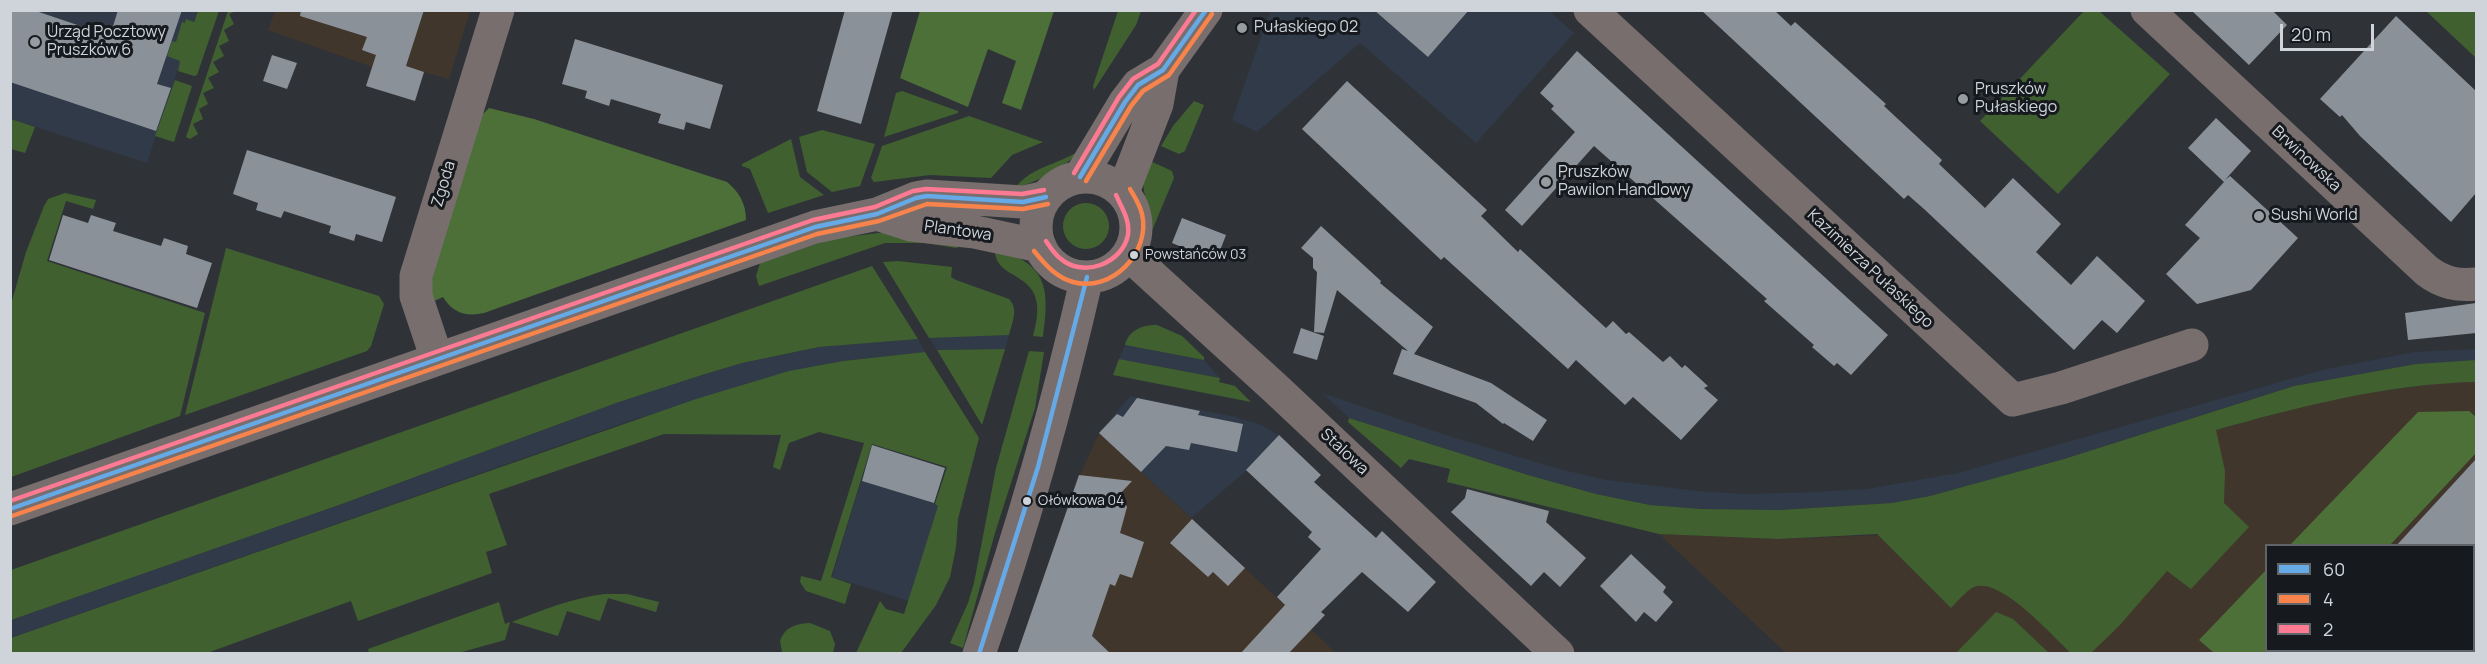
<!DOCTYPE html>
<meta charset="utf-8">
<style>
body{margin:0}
#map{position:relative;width:2487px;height:664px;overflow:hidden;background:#2f3338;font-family:Manrope,sans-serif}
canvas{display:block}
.frame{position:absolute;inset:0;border:12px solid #cfd4da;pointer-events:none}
.legend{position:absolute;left:2265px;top:544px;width:210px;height:108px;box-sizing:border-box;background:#161a1e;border:2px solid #606469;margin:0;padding:8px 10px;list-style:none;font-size:18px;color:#cfd4da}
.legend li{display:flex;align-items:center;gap:12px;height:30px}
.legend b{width:30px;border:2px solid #606469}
.scale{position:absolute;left:2280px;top:24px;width:94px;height:27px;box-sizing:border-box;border:3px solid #cfd4da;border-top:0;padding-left:8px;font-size:18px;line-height:21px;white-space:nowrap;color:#cfd4da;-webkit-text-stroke:4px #161a1e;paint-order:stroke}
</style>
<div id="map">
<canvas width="2487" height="664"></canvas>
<div class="frame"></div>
<ul class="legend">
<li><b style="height:8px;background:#66a9e7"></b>60</li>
<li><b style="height:8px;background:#f8844c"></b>4</li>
<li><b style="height:8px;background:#fe7a93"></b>2</li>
</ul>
<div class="scale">20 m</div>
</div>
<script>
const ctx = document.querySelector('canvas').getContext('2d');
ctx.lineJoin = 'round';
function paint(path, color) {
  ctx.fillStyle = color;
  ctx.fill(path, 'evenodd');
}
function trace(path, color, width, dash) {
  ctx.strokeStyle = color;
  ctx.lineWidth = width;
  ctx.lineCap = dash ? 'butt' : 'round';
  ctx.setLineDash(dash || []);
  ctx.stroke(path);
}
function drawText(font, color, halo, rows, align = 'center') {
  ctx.font = font + ' Manrope,sans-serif';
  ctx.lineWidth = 6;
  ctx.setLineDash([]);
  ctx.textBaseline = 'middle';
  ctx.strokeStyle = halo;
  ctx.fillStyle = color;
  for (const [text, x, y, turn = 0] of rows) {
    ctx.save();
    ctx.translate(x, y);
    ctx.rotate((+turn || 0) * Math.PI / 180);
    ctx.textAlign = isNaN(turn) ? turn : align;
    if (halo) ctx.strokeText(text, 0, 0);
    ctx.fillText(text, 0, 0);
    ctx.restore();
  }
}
const built = new Path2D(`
 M11 11H197L147 163 11 119Z
 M1270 11H1549L1574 33 1476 143 1360 43 1257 132 1232 120Z
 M988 335H1009L1005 349 937 350 929 338Z
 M918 339 925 352 843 361 632 420 11 638 10 620 339 505 619 402 702 375 742 363 819 347Z
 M1125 345 1204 360 1220 378 1119 359Z
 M2476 349V360L2416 364 2294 386 2064 459 1930 496 1892 503 1780 510 1702 509 1650 505 1596 494 1528 475 1349 418 1322 393 1449 436 1559 469 1607 480 1698 491 1747 494 1814 492 1867 489 1958 473 2322 370 2414 352Z
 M1130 396 1236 417 1261 425 1279 435 1246 471 1191 518 1099 433Z
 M872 445 945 468 934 503 939 505 909 601 832 577Z`);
const industrial = new Path2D(`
 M275 11H470L449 79 424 72 415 101 366 86 372 67 268 30Z
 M2476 382V653H1786L1659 534 1778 539 1910 534 2216 430 2339 397 2440 383ZM2266 546H2474V650H2266Z
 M1099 433 1318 636 1336 653 1017 654 1078 480Z`);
const green = new Path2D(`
 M198 11H219L197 75 194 76 178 71 180 61 167 56 172 41 176 42 182 22 185 23 186 19 194 22Z
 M228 11H236L229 14 234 24 224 30 229 41 219 46 224 56 213 62 219 72 208 78 214 88 203 93 208 104 199 109 203 119 193 124 198 134 190 139 186 137Z
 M1118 11H1141L1136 25 1094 90 1093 86Z
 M2084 11H2099L2170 74 2058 194 1980 121Z
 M2426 11H2476V58Z
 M175 80 192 86 174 142 155 136Z
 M902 91 958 111V113L884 137 896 93Z
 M1194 101 1204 105 1185 151 1179 154 1161 146 1173 126Z
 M969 116 1043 142 1012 155 991 178 930 175 874 182 871 178 882 146Z
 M11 119 35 127 25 153 11 149Z
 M822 130 875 144 860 186 832 192 807 172 799 137Z
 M791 139 800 177 824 195 768 213 750 169 742 166V164Z
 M1082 149C1068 165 1037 183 1016 187 1032 166 1061 164 1082 149Z
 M1148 160 1172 171 1174 178 1151 233 1143 184Z
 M65 193 96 200 93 209 66 201 47 261 205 313 180 416 11 477V304L26 252 44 206 48 199Z
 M1063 226a23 23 0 1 1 46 0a23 23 0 1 1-46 0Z
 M886 232 961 246 956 248 925 243H885L759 286 756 276 760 263 831 239Z
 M226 248 379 296 384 304 371 346 367 351 185 415Z
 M995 248C1047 265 1050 286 1043 337L1033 336C1054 265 993 286 995 248Z
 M898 261 952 267 951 277 956 280 1009 299C1019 309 1012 323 1009 335L929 338 883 262Z
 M872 266 918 339 819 347 742 363 702 375 619 402 339 505 11 620V570Z
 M1157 325 1182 336 1204 357V360L1125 345C1129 330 1142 325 1157 325Z
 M1005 349 982 425 937 350Z
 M1029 351 1044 352 1035 408 995 533 963 648 950 643 968 603 974 583 996 468Z
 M925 352 979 438 958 519 956 547 950 577 936 605 901 653H856L880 601 886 609 904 614 938 506 935 504 947 467 872 444 831 577 851 584 845 604 806 591 800 582 801 576 821 581 864 443 819 432 789 443 780 470 773 467 781 435 664 434 489 494 507 545 486 552 492 573 358 621 351 601 207 653H11V638L696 399 789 371 843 361Z
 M1119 359 1220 378 1219 382 1235 386 1251 402 1113 375Z
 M2476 360V382C2387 384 2302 406 2216 430L2225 471 2224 503 2249 527 2191 589 2167 571 2119 626 2091 653H2071C2053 637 1998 573 1972 588 1964 593 1957 602 1951 608L1877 534 1778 539 1659 534 1447 482 1450 469 1409 459 1401 468 1348 422 1349 418 1528 475 1596 494 1650 505 1702 509 1780 510 1892 503 1930 496 2064 459 2294 386 2416 364Z
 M605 594H627L659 602 656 612 608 598 600 621 567 611 558 636 512 622C542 610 572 598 605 594Z
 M499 602 505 624 510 622 505 640 462 652 369 653 368 649Z
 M1996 612 2013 619 2049 653H1956Z
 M810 623 830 631 835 644 833 653 782 652 780 641C785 627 795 624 810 623Z`);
const forest = new Path2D(`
 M920 11H1054L1021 110 1002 103 1016 61 988 49 968 107 900 78Z
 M489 108 534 119 727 182C739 192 746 203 746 220L484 313C466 317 453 313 443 297L434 301 431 292 433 270 480 117Z
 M2469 411 2476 417V453L2390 545H2290L2418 412Z
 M2266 570V650L2292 651 2289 654 2214 653 2199 640Z`);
const building = new Path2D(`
 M10 10H33L110 36 118 10H182L157 84 171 88 156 131 10 82Z
 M301 10H424L406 66 424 72 415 101 366 86 376 55 362 50 367 37 300 16Z
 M845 10H893L861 124 817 111Z
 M1374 10H1469L1428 57Z
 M1701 10H1774L1791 26 1795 22 1886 104 1884 106 1942 160 1939 164 1985 208 2013 178 2061 224 2036 252 2071 285 2097 256 2145 301 2117 333 2102 320 2074 350 1924 209 1908 195 1904 199Z
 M2191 10H2272L2287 25 2249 65Z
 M2396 16 2476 91V193L2451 222 2360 136 2342 115 2340 117 2320 99Z
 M575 39 723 85 710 129 686 122 684 130 658 123 661 114 611 99 609 106 585 98 587 91 562 84Z
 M1577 51 1888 335 1851 375 1837 363 1834 366 1812 347 1814 345 1764 301 1767 299 1594 146 1522 226 1505 210 1575 132 1551 109 1554 106 1540 93Z
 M272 55 297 63 287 89 263 81Z
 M1347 81 1487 210 1481 216 1518 252 1520 249 1606 328 1613 321 1626 334 1629 332 1663 362 1670 356 1682 368 1685 365 1708 386 1704 388 1718 400 1681 440 1633 397 1625 405 1576 360 1568 369 1444 257 1441 260 1302 129Z
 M2216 118 2251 151 2225 180 2230 176 2298 238 2251 290 2197 304 2166 274 2200 238 2185 225 2224 182 2188 148Z
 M247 150 396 197 382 242 356 234 354 241 329 233 331 226 284 211 281 218 256 210 258 203 233 194Z
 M63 215 88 223 91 215 116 223 113 231 161 246 164 238 188 246 186 254 212 263 197 308 49 260Z
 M1182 218 1226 235 1216 261 1172 243Z
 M1321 226 1381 281 1380 283 1433 327 1414 354 1491 383 1547 420 1533 441 1504 423 1503 424 1476 403 1393 374 1402 349 1408 351 1337 290 1324 333 1314 332 1317 272 1313 268V258L1301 248Z
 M2476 303V333L2408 340 2405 313Z
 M1301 328 1324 336 1317 360 1293 353Z
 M1137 398 1200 411 1198 415 1243 424 1237 452 1191 443 1189 450 1166 446 1141 472 1099 433 1117 414 1123 417Z
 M1279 435 1321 475 1314 482 1376 538 1382 531 1436 582 1408 612 1362 572 1321 612 1325 615 1288 654H1240L1285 605 1277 597 1321 549 1308 537 1312 532 1246 470Z
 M872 445 945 468 934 503 862 481Z
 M2476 459V546H2396Z
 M1079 475 1132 481 1120 494 1127 507 1120 533 1144 542 1132 578 1120 574 1115 586 1110 584 1092 636 1111 654H1017Z
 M1467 489 1549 511 1546 522 1586 558 1560 587 1544 572 1531 586 1451 512 1465 498Z
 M1192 519 1245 568 1228 586 1213 572 1208 577 1170 543Z
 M1631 554 1666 587 1663 592 1673 602 1656 622 1644 612 1636 622 1600 586Z`);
const minor = new Path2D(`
 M1590 10 2013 400 2061 388 2192 345
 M2147 10 2427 271C2443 283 2457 286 2476 284
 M1036 227a50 50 0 1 1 100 0a50 50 0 1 1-100 0Z
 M1080 177 1125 102 1138 85 1163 70 1206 10
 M1123 192 1157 104 1163 70
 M877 214 911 225 975 232 1040 246
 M1128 254 1275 388 1558 654
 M437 359 416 296V276L498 10
 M10 509 815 227 877 214 916 198 927 196 1023 202 1046 197
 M979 654C1022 530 1058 404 1087 277`);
const bus1 = new Path2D(`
 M1080 177 1125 102 1138 85 1163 70 1206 10
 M10 509 815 227 877 214 916 198 927 196 1023 202 1046 197
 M979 654 1038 467 1087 277`);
const bus2 = new Path2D(`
 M1086 181 1131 106 1143 91 1169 75 1212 14
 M1034 251C1045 264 1055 277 1073 282 1112 293 1151 252 1142 214 1140 205 1134 196 1130 189
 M12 516 817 234 879 221 927 204 1023 209 1048 204`);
const bus3 = new Path2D(`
 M1074 173 1119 97 1133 79 1158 64 1196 10
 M1046 241C1050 247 1055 255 1061 259 1083 278 1122 264 1128 235 1130 220 1122 208 1116 195
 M10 501 813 220 875 207 913 191 926 189 1022 194 1044 190`);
const markers = [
 [1242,28,6,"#979ca1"],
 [35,42,6,"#979ca1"],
 [1963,99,6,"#979ca1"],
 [1546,182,6,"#979ca1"],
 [2259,216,6,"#979ca1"],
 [1134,255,5,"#cfd4da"],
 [1027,501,5,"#cfd4da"]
];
const busNames = [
 ["Powstańców 03",1145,255],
 ["Ołówkowa 04",1038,501]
];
const poiNames = [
 ["Pułaskiego 02",1254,28],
 ["Urząd Pocztowy",47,33],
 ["Pruszków 6",47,51],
 ["Pruszków",1975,90],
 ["Pułaskiego",1975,108],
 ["Pruszków",1558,173],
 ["Pawilon Handlowy",1558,191],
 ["Sushi World",2271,216]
];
const streetNames = [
 ["Brwinowska",2306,159,43],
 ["Zgoda",444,184,-73],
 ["Plantowa",958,231,8],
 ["Kazimierza Pułaskiego",1870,269,43],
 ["Stalowa",1344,452,43]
];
paint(built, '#303a48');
paint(industrial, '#41362b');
paint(green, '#406030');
paint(forest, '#4c7038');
paint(building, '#8b9198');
trace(minor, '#776e6d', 33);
trace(bus1, '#66a9e7', 4.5);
trace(bus2, '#f8844c', 4.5);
trace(bus3, '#fe7a93', 4.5);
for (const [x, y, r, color] of markers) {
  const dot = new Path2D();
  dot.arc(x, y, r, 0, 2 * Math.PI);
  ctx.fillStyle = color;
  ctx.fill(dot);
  trace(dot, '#161a1e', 2);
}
drawText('14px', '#cfd4da', '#161a1e', busNames, 'left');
drawText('16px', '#cfd4da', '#161a1e', poiNames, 'left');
drawText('16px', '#cfd4da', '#161a1e', streetNames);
</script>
